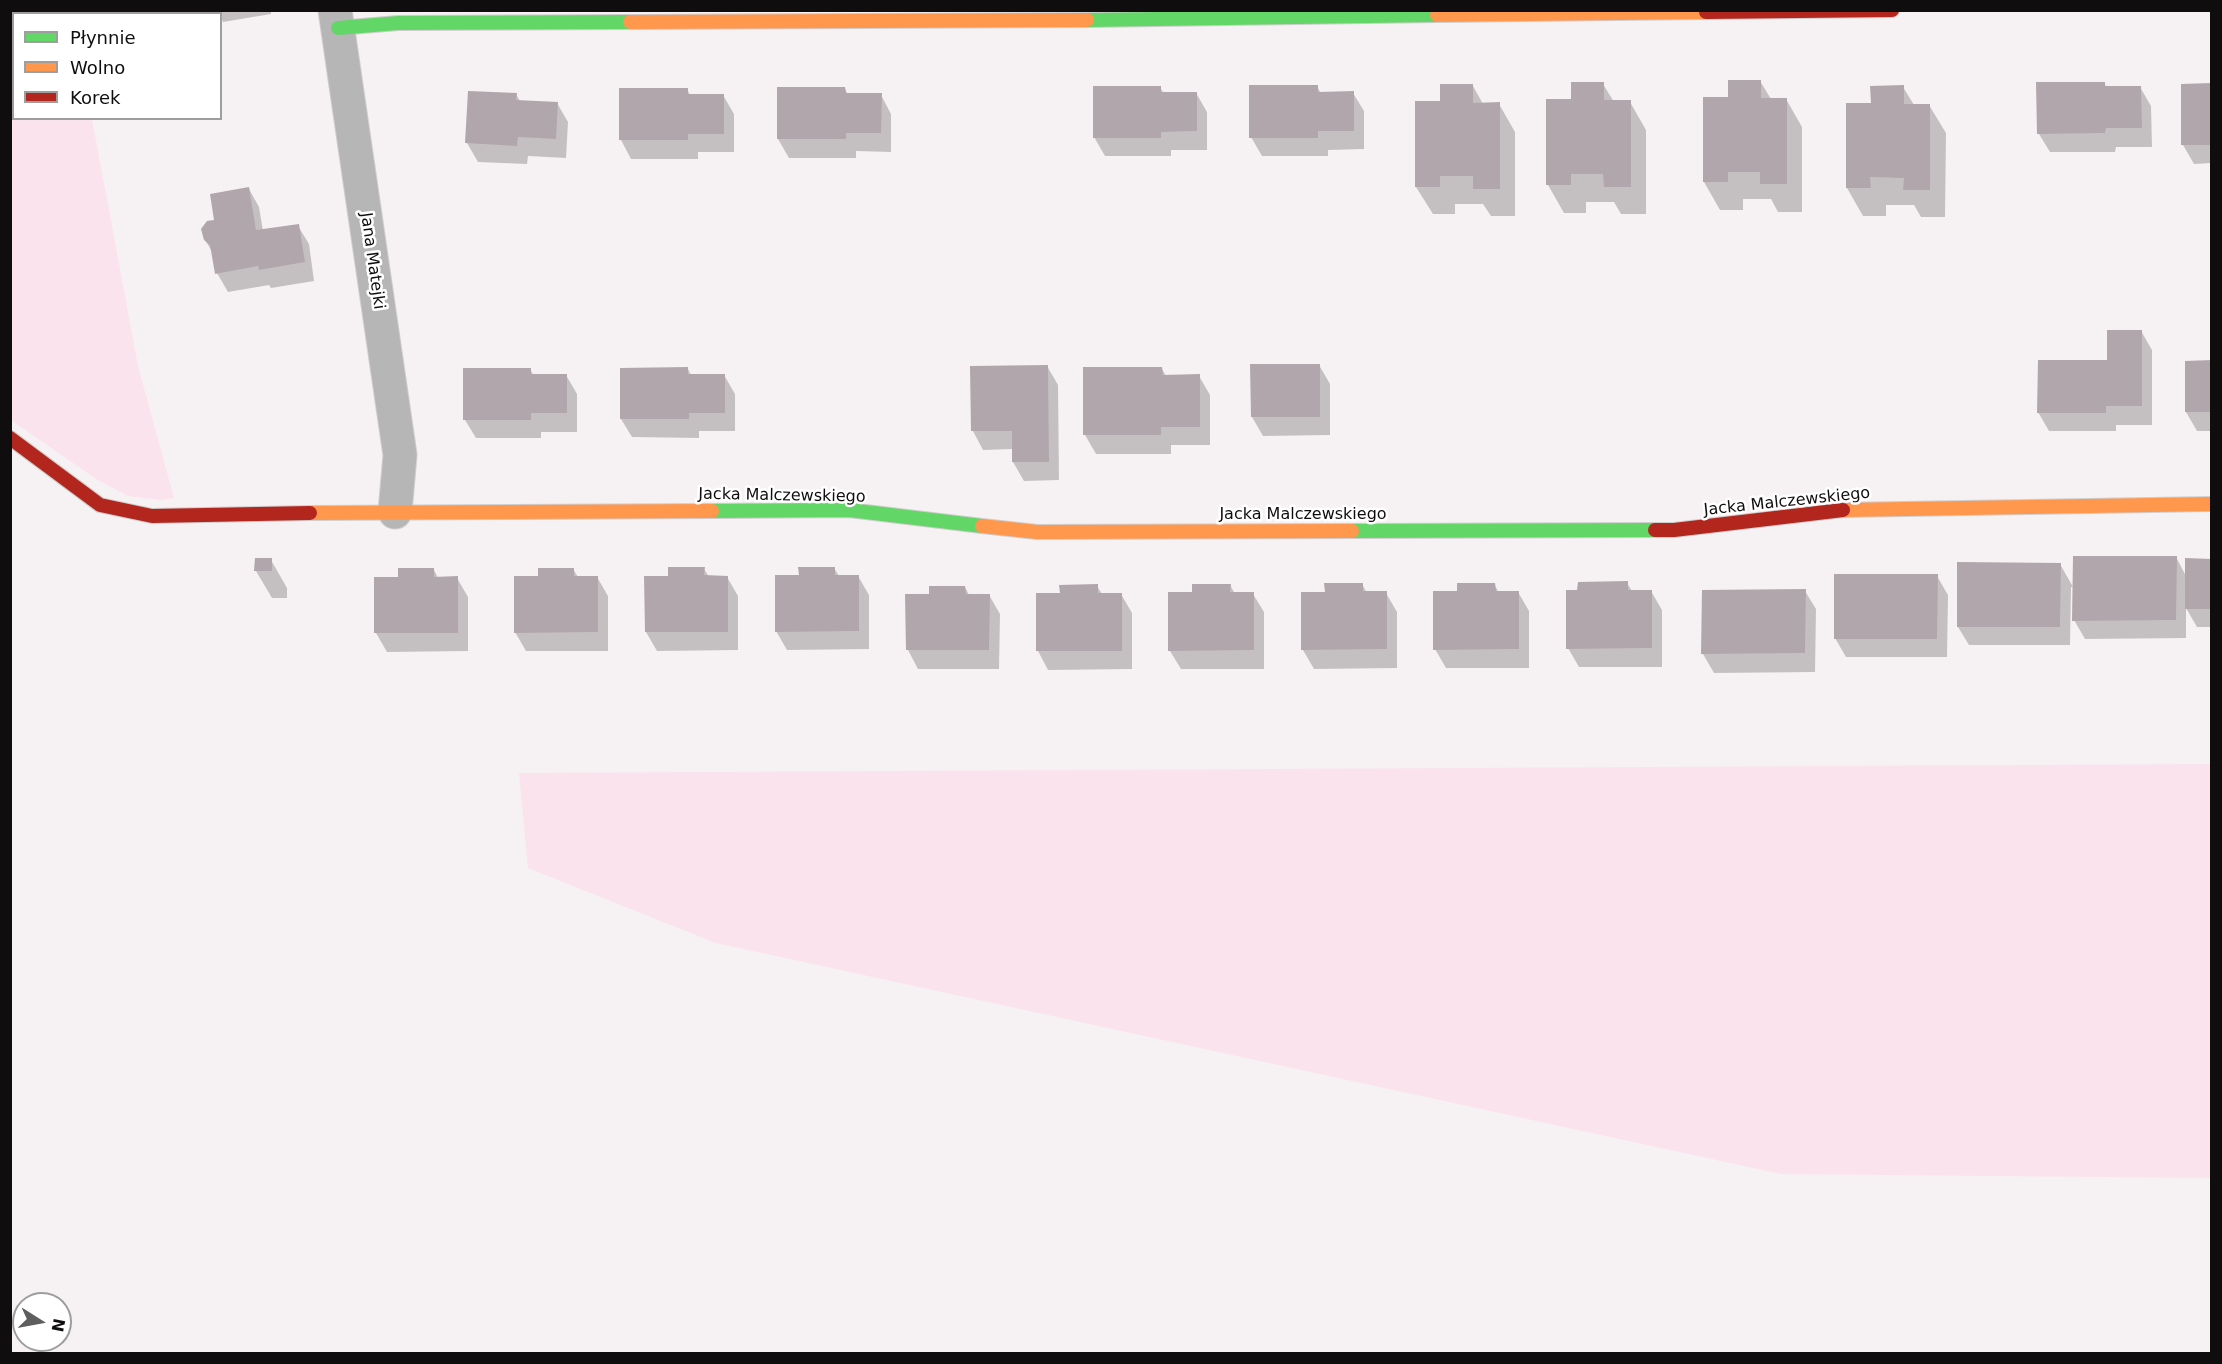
<!DOCTYPE html>
<meta charset="utf-8">
<style>
body{margin:0}
#map{position:relative;width:2222px;height:1364px;overflow:hidden;background:#f6f1f3;font-family:"DejaVu Sans",sans-serif}
canvas{display:block}
.frame{position:absolute;inset:0;border:12px solid #100d0e;pointer-events:none}
.legend{position:absolute;left:12px;top:12px;width:210px;height:108px;box-sizing:border-box;background:#fff;border:2px solid #9f9e9f;margin:0;padding:8px 10px;list-style:none;font-size:18px;color:#100d0e}
.legend li{display:flex;align-items:center;gap:12px;height:30px}
.legend b{width:30px;border:2px solid #9f9e9f}
.north{position:absolute;left:12px;top:1292px;width:60px;height:60px;box-sizing:border-box;background:#fff;border:2px solid #9f9e9f;border-radius:50%;rotate:101deg;font-size:16px;font-weight:700;line-height:24px;text-align:center;color:#100d0e}
.north::after{content:'';display:block;margin:auto;width:21px;height:27px;background:#605d5e;clip-path:polygon(50% 0,100% 100%,50% 72%,0 100%)}
</style>
<div id="map">
<canvas width="2222" height="1364"></canvas>
<div class="frame"></div>
<ul class="legend">
<li><b style="height:8px;background:#63d668"></b>Płynnie</li>
<li><b style="height:8px;background:#ff974d"></b>Wolno</li>
<li><b style="height:8px;background:#b3261e"></b>Korek</li>
</ul>
<div class="north">N</div>
</div>
<script>
const ctx = document.querySelector('canvas').getContext('2d');
ctx.lineJoin = 'round';
function paint(path, color) {
  ctx.fillStyle = color;
  ctx.fill(path, 'evenodd');
}
function trace(path, color, width, dash) {
  ctx.strokeStyle = color;
  ctx.lineWidth = width;
  ctx.lineCap = dash ? 'butt' : 'round';
  ctx.setLineDash(dash || []);
  ctx.stroke(path);
}
function drawText(font, color, halo, rows, align = 'center') {
  ctx.font = font + ' "DejaVu Sans",sans-serif';
  ctx.lineWidth = 5;
  ctx.setLineDash([]);
  ctx.textBaseline = 'middle';
  ctx.strokeStyle = halo;
  ctx.fillStyle = color;
  for (const [text, x, y, turn = 0] of rows) {
    ctx.save();
    ctx.translate(x, y);
    ctx.rotate((+turn || 0) * Math.PI / 180);
    ctx.textAlign = isNaN(turn) ? turn : align;
    if (halo) ctx.strokeText(text, 0, 0);
    ctx.fillText(text, 0, 0);
    ctx.restore();
  }
}
const green = new Path2D(`
 M11 11H73V13L14 14V118L92 119 138 366 174 498 162 500 128 496 96 479 11 420Z
 M2211 764V1178L1781 1174 716 943 528 868 519 773Z`);
const shadow = new Path2D(`
 M174 10H208L190 14H176Z
 M216 10H271V14L223 22 220 14Z
 M1760 81 1771 99H1786L1802 127V212H1778L1771 199H1743V210H1720L1704 182V98H1729Z
 M2104 83 2107 88 2140 87 2151 106 2152 147H2116L2115 152H2050L2039 134Z
 M1603 84 1614 102H1630L1646 130V214H1621L1614 202H1586V213H1564L1548 185 1573 101Z
 M2212 85V163L2194 164 2183 145Z
 M1473 86 1483 104H1499L1515 132V216H1491L1483 204H1455V214H1433L1416 187 1441 103Z
 M1160 87 1164 94 1196 93 1207 112V150H1171V156H1105L1094 137Z
 M1317 87 1321 93H1353L1364 111V149L1328 150V156H1262L1251 137Z
 M1903 87 1914 105H1929L1946 133 1945 217H1921L1914 205H1886V216H1863L1847 188Z
 M687 89 690 95H723L734 114V152H698V159H631L621 140Z
 M779 89H845L848 95H881L891 114V152L856 151V158H789L778 139Z
 M516 94 520 101 557 103 568 122 566 158 528 156 527 164 478 162 467 143Z
 M249 189 259 207 263 231 298 226 309 244 314 281 271 288 269 285 228 292 217 273 213 253 205 240 215 221Z
 M2141 331 2152 350V425H2116V431H2049L2038 412 2108 362Z
 M2186 362H2212V431H2197L2186 412Z
 M1319 365 1330 384V435L1263 436 1252 417Z
 M1047 366 1058 385 1059 480 1024 481 1013 462V449L983 450 973 431Z
 M530 369 534 376 566 375 577 394V432H541V438H476L465 420Z
 M688 369 691 375H724L735 394V431H699V438L632 437 621 419Z
 M1084 369H1162L1166 376H1199L1210 395V445H1171V454H1096L1085 435Z
 M2176 557 2186 576 2212 560V627H2197L2186 608V638L2085 639 2074 620Z
 M271 560 287 588V598H272L256 571Z
 M2060 564 2073 587H2071L2070 645H1969L1958 627Z
 M834 568 839 576H858L869 595V649L787 650 776 631 800 576Z
 M573 569 578 577H597L608 596V651H526L515 632 539 578Z
 M704 569 709 577H727L738 596V650L657 651 646 632 669 577Z
 M434 570 438 578H457L468 597V651L387 652 376 633Z
 M1937 576 1948 595 1947 657H1846L1835 638Z
 M1627 583 1632 591H1651L1662 610V667H1579L1568 648Z
 M1362 584 1367 593H1386L1397 612V668L1314 669 1303 650 1326 593Z
 M1494 584 1499 593 1518 592 1529 611V668H1446L1435 649 1459 593Z
 M1230 585 1235 594H1253L1264 612V669H1181L1170 651Z
 M1097 586 1102 594H1121L1132 613V669L1048 670 1038 651 1061 595Z
 M965 587 969 595H989L1000 614 999 669H918L908 650 931 595Z
 M1805 591 1816 609 1815 672 1714 673 1703 654Z`);
const building = new Path2D(`
 M1728 80H1761V98H1787V184H1760V172H1728V182H1703V97H1728Z
 M1571 82H1604V100H1631V187H1604L1603 174H1571V185H1546V99H1571Z
 M2036 82H2105V86H2141L2142 128H2106L2105 133 2037 134Z
 M2212 83V145H2181V84Z
 M1440 84H1473V103L1500 102V189H1473V176H1440V187H1415V101H1440Z
 M1249 85H1318V92L1354 91V131H1318V138H1249Z
 M1904 85V104H1930V190H1903L1904 178 1870 177 1871 188H1846V103H1871L1870 86Z
 M1093 86H1161V92H1197V131L1161 132V138H1093Z
 M777 87H845L846 93H882L881 133H846V139H777Z
 M619 88H688V94H724V134H688V140H619Z
 M468 91 517 93 516 100 558 102 556 139 518 137 517 146 465 143Z
 M249 187 256 230 299 224 305 262 259 270 258 266 215 274 210 245 204 240 201 229 207 221 214 220 210 194Z
 M2107 330H2142V406H2106V413H2037L2038 360H2107Z
 M2212 360V412H2185V361Z
 M1250 364H1320V417H1251Z
 M1048 365 1049 462H1012V431H971L970 366Z
 M688 367V374H725V413H689V419H620V368Z
 M1083 367H1162L1163 375 1200 374V427H1161V435H1083Z
 M463 368H531V374H567V413H531V420H463Z
 M2073 556H2177L2176 620 2072 621Z
 M255 558H272V571H254Z
 M2185 558 2212 559V609H2185Z
 M1957 562 2061 563 2060 627H1957Z
 M668 567H705L704 575 728 576V632H645L644 576H668Z
 M798 567H835V575H859V631L775 632V575H799Z
 M398 568H434V577L458 576V633H374V577H398Z
 M538 568H574V576H598V632L514 633V576H538Z
 M1834 574H1938L1937 639H1834Z
 M1628 581V590H1652V648L1566 649V590H1577L1578 582Z
 M1324 583H1363V591H1387V649L1301 650V592H1325Z
 M1457 583H1495L1496 591H1519V649L1433 650V591H1457Z
 M1098 584V593H1122V651H1036V593H1060L1059 585Z
 M1192 584H1231L1230 592H1254V650L1168 651V592H1192Z
 M929 586H965L966 594H990L989 650H906L905 594H929Z
 M1806 589 1805 653 1701 654 1702 590Z`);
const street = new Path2D(`
 M335 10 400 455 395 512`);
const fast = new Path2D(`
 M1087 20 1437 15
 M338 28 398 23 630 22
 M712 511 849 510 982 526
 M1352 531 1655 530`);
const slow = new Path2D(`
 M1437 15 1706 12
 M630 22 1087 20
 M1843 510 2212 504
 M310 513 712 511
 M982 526 1037 532 1352 531`);
const jam = new Path2D(`
 M1706 12 1892 10
 M10 438 100 505 152 516 310 513
 M1655 530H1674L1843 510`);
const streetNames = [
 ["Jana Matejki",372,261,82],
 ["Jacka Malczewskiego",782,496,1],
 ["Jacka Malczewskiego",1787,502,-6],
 ["Jacka Malczewskiego",1303,515]
];
paint(green, '#fae3ed');
paint(shadow, '#0003');
paint(building, '#b1a6ab');
trace(street, '#d0cdce', 35);
trace(fast, '#d0cdce', 16);
trace(slow, '#d0cdce', 16);
trace(jam, '#d0cdce', 16);
trace(street, '#b7b6b6', 33);
trace(fast, '#63d668', 14);
trace(slow, '#ff974d', 14);
trace(jam, '#b3261e', 14);
drawText('16px', '#100d0e', '#fff', streetNames);
</script>
